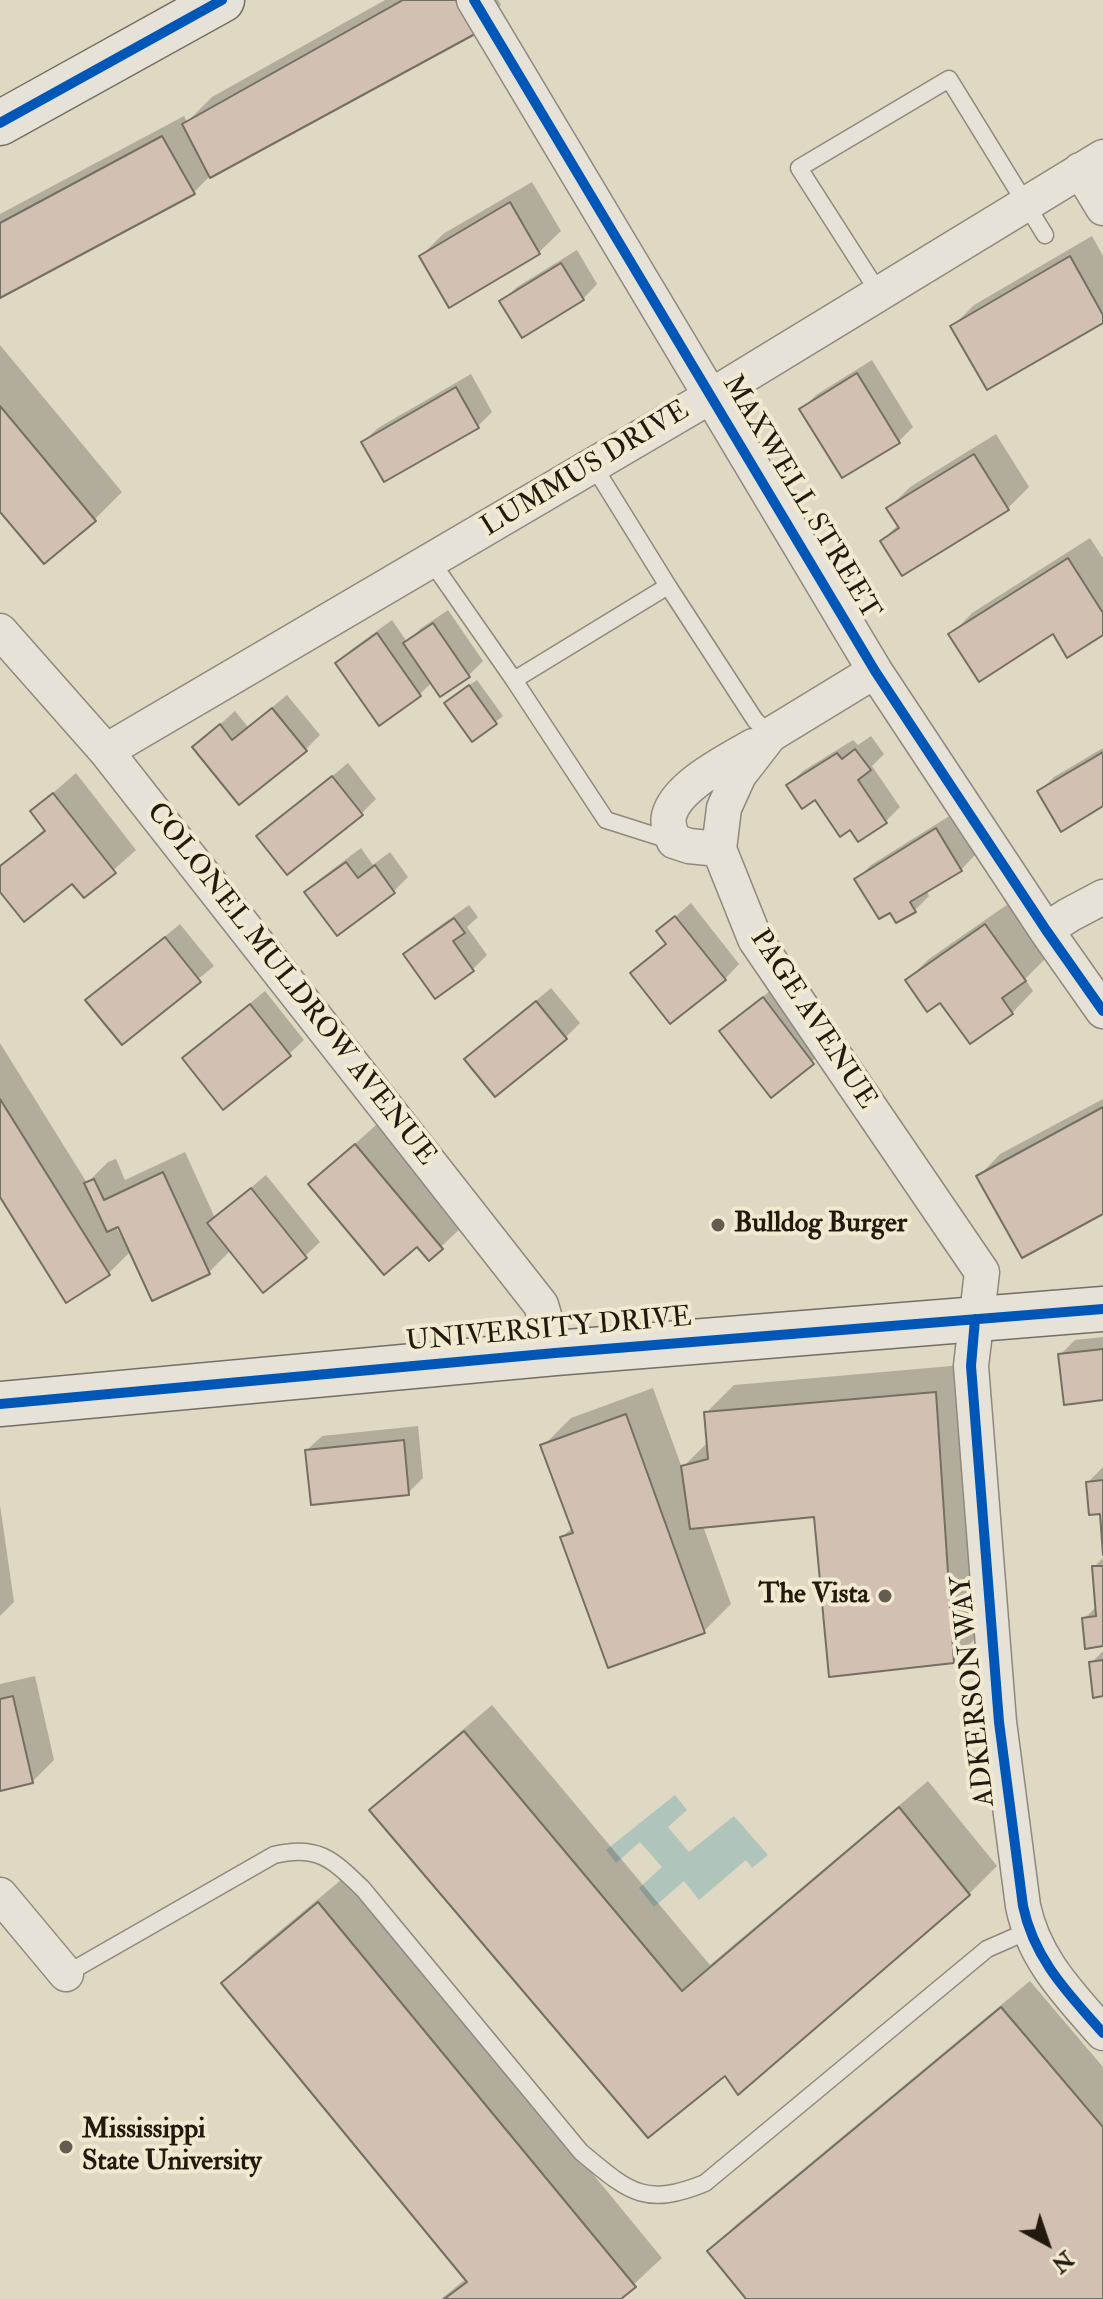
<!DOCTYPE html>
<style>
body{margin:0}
#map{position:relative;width:1103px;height:2299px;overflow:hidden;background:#dfd8c3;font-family:"IM FELL Double Pica",serif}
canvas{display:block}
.north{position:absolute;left:1007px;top:2203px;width:80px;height:80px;-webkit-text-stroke:6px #f2ead0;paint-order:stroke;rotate:140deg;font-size:22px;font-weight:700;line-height:32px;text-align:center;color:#211a0f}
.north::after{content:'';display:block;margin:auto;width:28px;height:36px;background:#211a0f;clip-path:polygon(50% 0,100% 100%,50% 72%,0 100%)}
</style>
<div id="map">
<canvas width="1103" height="2299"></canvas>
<div class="north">N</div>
</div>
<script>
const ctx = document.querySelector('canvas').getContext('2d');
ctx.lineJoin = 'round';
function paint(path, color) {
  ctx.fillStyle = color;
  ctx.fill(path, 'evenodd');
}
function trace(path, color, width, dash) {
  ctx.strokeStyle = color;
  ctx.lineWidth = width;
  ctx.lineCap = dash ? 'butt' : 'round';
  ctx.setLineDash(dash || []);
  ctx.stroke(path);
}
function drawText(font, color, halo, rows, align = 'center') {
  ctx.font = font + ' "IM FELL Double Pica",serif';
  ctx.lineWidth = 8;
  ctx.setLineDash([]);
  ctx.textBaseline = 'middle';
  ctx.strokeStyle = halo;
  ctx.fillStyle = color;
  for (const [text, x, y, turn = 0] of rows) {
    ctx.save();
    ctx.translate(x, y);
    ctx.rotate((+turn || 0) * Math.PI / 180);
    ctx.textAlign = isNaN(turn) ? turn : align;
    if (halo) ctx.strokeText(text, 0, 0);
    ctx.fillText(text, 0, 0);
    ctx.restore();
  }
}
const water = new Path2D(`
 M675 1795 687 1810 668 1827 689 1852 734 1816 768 1855 752 1868 746 1860 699 1900 684 1881 654 1907 639 1888 662 1867 640 1842 616 1863 606 1850Z`);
const shadow = new Path2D(`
 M385 0H498L501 5 473 32 211 175 194 192 0 296V214L184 116 187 122 212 97Z
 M532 182 561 231 539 252 421 256 443 234Z
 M1092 236 1103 256V320L953 326 974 305Z
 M577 250 597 284 583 299 502 301 517 287Z
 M0 345 122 492 94 520 0 509Z
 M872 360 913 427 898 442 802 409 816 395Z
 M471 374 492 412 478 426 363 442 378 428Z
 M996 434 1029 487 1007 509 882 541 899 524 889 508 910 487Z
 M1090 538 1103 558V632L951 635 972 613Z
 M448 610 483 661 468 676 432 682 420 694 379 723 337 663 352 649 392 620 407 642 420 629Z
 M477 680 503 716 473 739 453 696Z
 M287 695 320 735 305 750 195 747 235 711 248 727Z
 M871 736 884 754 872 766 900 807 886 821 851 828 816 798 788 785 803 771 853 740 858 745Z
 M1103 748V804L1039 792 1054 777Z
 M348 763 376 799 362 813 259 837Z
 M76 773 136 850 84 896 72 881 0 888V867L46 828 32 811Z
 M951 815 975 855 961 870 926 890 929 896 915 910H891L856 880 871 865Z
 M361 848 373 865 390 852 408 877 393 892H306L321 878Z
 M691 903 739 964 725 979 633 973 668 942 659 931Z
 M1008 904 1046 958 1025 979 1033 991 1012 1013 941 1000 907 980 929 959Z
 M469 905 478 917 467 927 487 955 473 969 406 954 420 940Z
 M180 924 214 966 122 1042 88 1000Z
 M778 984 828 1048 772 1095 722 1031Z
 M551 988 580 1023 565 1038 467 1059Z
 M265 991 304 1040 289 1054 184 1058Z
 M0 1043 87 1183 108 1162 116 1159 125 1180 185 1152 215 1218 266 1175 320 1242 305 1256 231 1250 209 1272 131 1251 109 1273 67 1300 0 1193ZM119 1224 124 1236 122 1238 115 1226Z
 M1103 1099V1212L979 1176 1000 1154Z
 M377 1124 463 1226 429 1258 418 1244 311 1184Z
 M1103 1337V1398L1060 1355 1075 1340Z
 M963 1365 981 1633 953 1661 816 1515 703 1526 731 1604 704 1631 562 1537 573 1527 543 1446 571 1418 653 1388 682 1468 709 1441 706 1413 734 1385Z
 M418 1426 423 1478 408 1493 307 1450 322 1436Z
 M1103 1467V1531L1102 1512 1088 1482Z
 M0 1505 14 1602 0 1616Z
 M1103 1558V1644L1084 1619 1097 1606 1094 1567Z
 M1103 1651V1694L1091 1663Z
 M35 1676 54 1760 32 1782 0 1789V1684Z
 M492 1705 710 1965 928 1781 997 1866 969 1894 726 2073 372 1810 400 1783Z
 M347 1875 662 2258 618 2299H441L467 2278 224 1983 251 1955Z
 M1030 1981 1103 2067V2299H748L710 2251 737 2224Z`);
const building = new Path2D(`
 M403 0H456L475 34 210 178 182 124Z
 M162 136 195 194 0 298V223Z
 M510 202 540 254 449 308 419 256Z
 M1070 256 1103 315V323L987 390 950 326Z
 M561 263 584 300 522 338 499 301Z
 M857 373 900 443 842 478 799 409Z
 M456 387 479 428 384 482 361 442Z
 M0 406 96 521 44 564 0 512Z
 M974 454 1009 510 902 576 880 541 899 528 886 508Z
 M1068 558 1103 613V635L1067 658 1053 634 979 682 948 634Z
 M433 623 470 677 440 697 403 643Z
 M377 633 421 696 379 726 335 663Z
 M469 685 497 724 472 742 444 703Z
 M272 708 307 751 239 805 192 747 220 724 232 740Z
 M855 749 871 770 858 780 887 823 858 842 850 830 840 837 815 800 802 809 786 785 837 753 842 759Z
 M1103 752V806L1061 832 1037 791Z
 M332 776 363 815 287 875 256 836Z
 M53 793 116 873 84 898 72 884 24 922 0 892V866L45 831 30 811Z
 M936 828 962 871 910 902 916 912 896 923 890 913 879 919 854 879Z
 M346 862 358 878 375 865 395 893 337 936 304 892Z
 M675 916 726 980 670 1024 630 973 666 944 656 931Z
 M454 918 465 933 453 941 474 971 435 999 403 954Z
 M985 924 1026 981 1002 998 1013 1014 970 1044 940 1003 927 1012 905 980Z
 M165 937 201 982 122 1045 85 1000Z
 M763 997 814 1064 771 1098 719 1031Z
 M536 1001 567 1039 495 1097 464 1059Z
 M250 1004 291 1056 223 1110 182 1058Z
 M0 1099 110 1275 66 1303 0 1197Z
 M1103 1107V1214L1022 1258 976 1176Z
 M355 1144 443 1249 429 1261 417 1247 384 1275 308 1184Z
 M163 1172 210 1274 152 1301 118 1227 107 1232 84 1183 94 1179 104 1200Z
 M251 1188 307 1258 263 1293 207 1223Z
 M1103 1349V1400L1064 1405 1058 1354Z
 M936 1392 954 1663 829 1677 814 1517 690 1529 681 1466 708 1459 704 1412Z
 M626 1414 705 1633 608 1668 560 1537 573 1533 540 1445Z
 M404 1440 409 1495 311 1505 305 1450Z
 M1103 1480V1555L1100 1514 1089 1515 1086 1482Z
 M1092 1566H1103V1646L1085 1649 1082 1618 1096 1616Z
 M1103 1660V1696L1093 1698 1089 1662Z
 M13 1696 33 1783 0 1791V1699Z
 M464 1731 682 1991 899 1807 970 1895 738 2095 725 2076 648 2138 369 1810Z
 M318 1902 636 2287 621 2299H444L467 2282 221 1983Z
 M1001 2007 1103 2127V2299H746L707 2251Z`);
const lane = new Path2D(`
 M879 293 799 168 949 79 1045 235
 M593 465 668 586
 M431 561 514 680
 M672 841 606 820 514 680 668 586 755 720 770 735
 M66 1974 274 1855C318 1844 333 1860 363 1889L581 2152C628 2191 644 2208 705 2183L987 1949 1028 1931`);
const street = new Path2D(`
 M474 0 875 671 1046 930 1103 1011
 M1080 170 1103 208
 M0 631 106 751 541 1305 555 1353
 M875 671 770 735 739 775 724 808 719 849 755 939 982 1272 971 1366 999 1722 1023 1906C1034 1959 1068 1993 1103 2033
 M106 751 711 396 1103 157
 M719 849 689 846 674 841C671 833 667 825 669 816 676 786 728 761 753 746
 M1046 930 1069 915 1103 897
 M0 1895 66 1974`);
const secondary = new Path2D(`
 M0 123 222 0
 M0 1404 555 1353 1103 1309`);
const cycleway = new Path2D(`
 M474 0 875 671 1046 930 1103 1011
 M0 123 222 0
 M975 1319 971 1366 999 1722 1023 1906C1034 1959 1068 1993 1103 2033
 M0 1404 555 1353 1103 1309`);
const markers = [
 [718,1225,8,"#645c4e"],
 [885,1596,8,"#645c4e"],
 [66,2147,8,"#645c4e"]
];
const streetNames = [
 ["LUMMUS DRIVE",586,470,-31],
 ["MAXWELL STREET",800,498,59],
 ["COLONEL MULDROW AVENUE",290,985,52],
 ["PAGE AVENUE",812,1020,57],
 ["UNIVERSITY DRIVE",549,1331,-5],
 ["ADKERSON WAY",975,1691,-96]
];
const poiNames = [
 ["Bulldog Burger",734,1225],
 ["The Vista",869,1596,"right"],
 ["Mississippi",82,2131],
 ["State University",82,2163]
];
paint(water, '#afc4bb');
paint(shadow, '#0003');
paint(building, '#d2c0b2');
trace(building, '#736f63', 2);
trace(lane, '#8e897c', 19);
trace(street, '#8e897c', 37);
trace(secondary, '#736f63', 47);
trace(lane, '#e6e2d7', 16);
trace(street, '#e6e2d7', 34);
trace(secondary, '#e6e2d7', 44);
trace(cycleway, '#0057b8', 10);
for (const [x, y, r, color] of markers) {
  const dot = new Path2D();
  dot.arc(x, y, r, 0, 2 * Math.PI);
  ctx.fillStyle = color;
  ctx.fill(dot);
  trace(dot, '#f2ead0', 3);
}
drawText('28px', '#211a0f', '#f2ead0', streetNames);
drawText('bold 28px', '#211a0f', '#f2ead0', poiNames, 'left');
</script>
